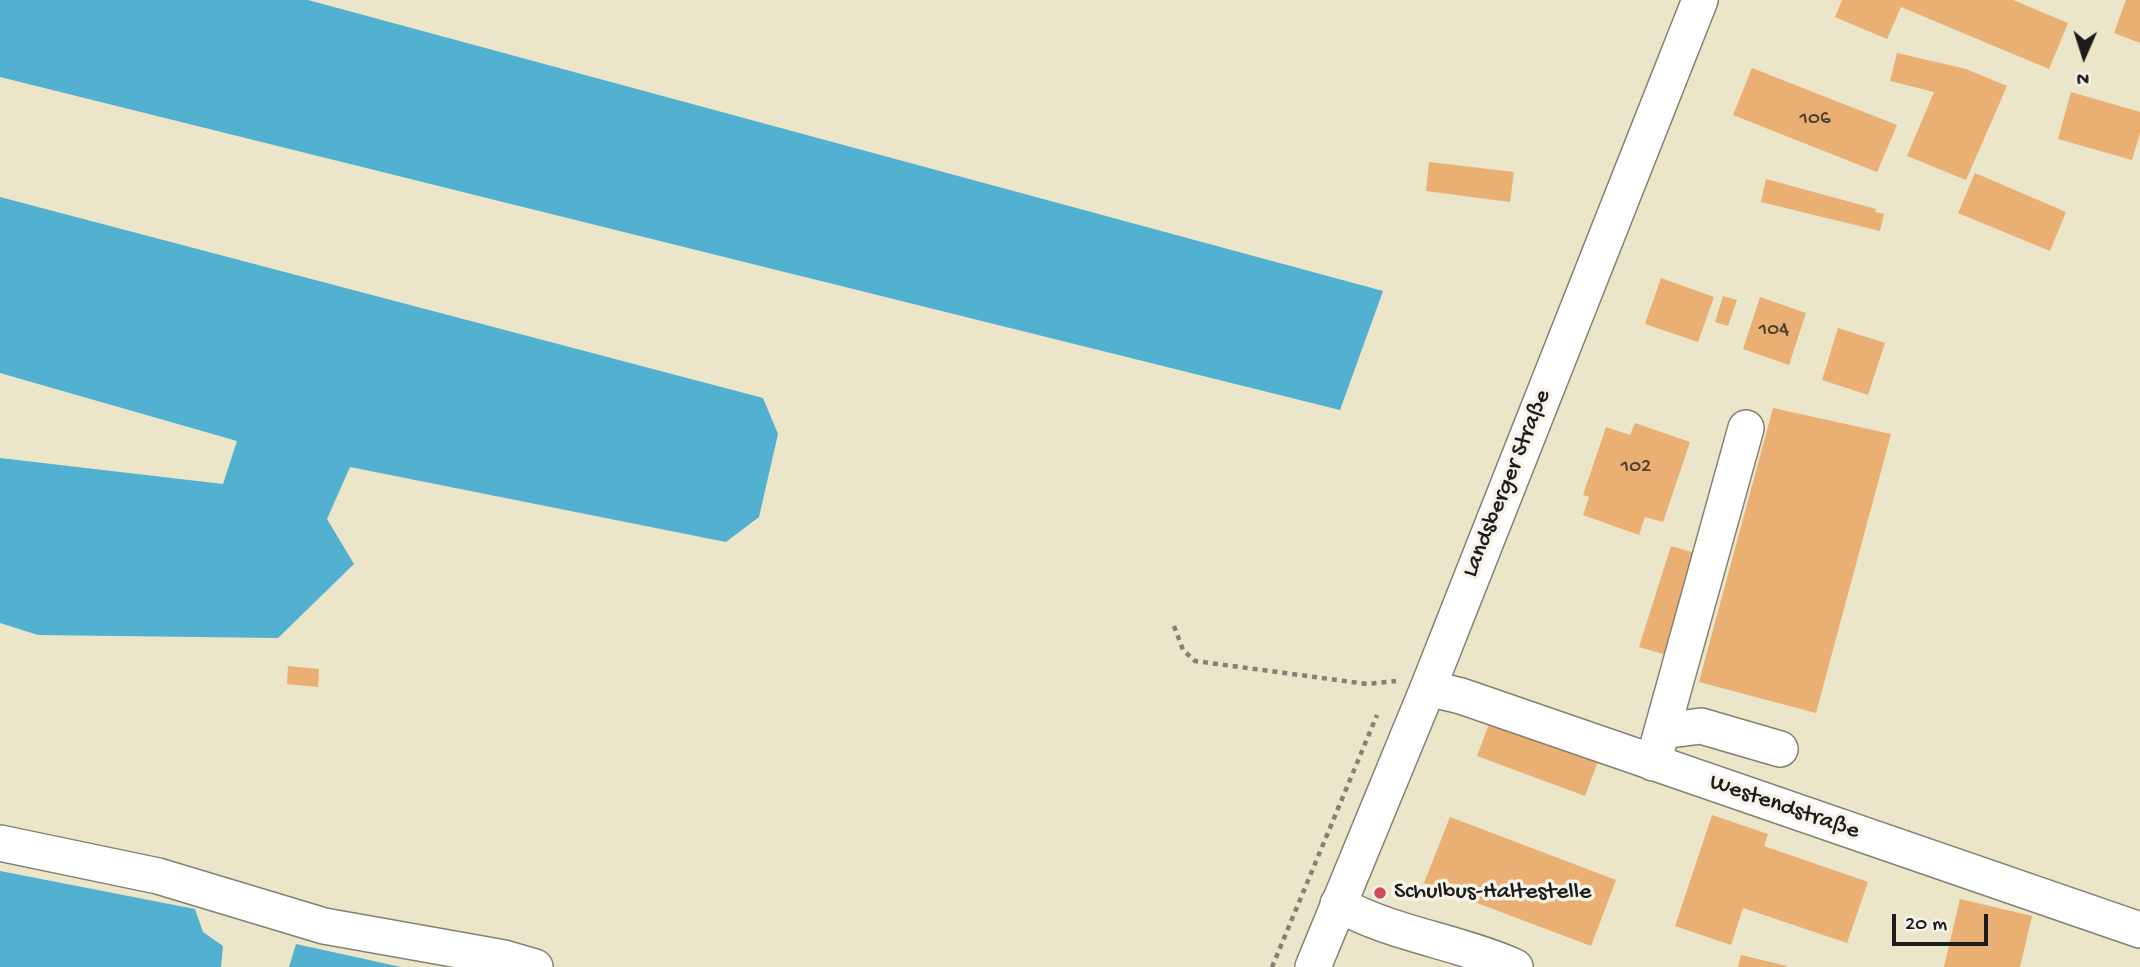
<!DOCTYPE html>
<meta charset="utf-8">
<style>
body{margin:0}
#map{position:relative;width:2140px;height:967px;overflow:hidden;background:#ebe5c9;font-family:"Gochi Hand",sans-serif}
canvas{display:block}
.north{position:absolute;left:2049px;top:21px;width:70px;height:70px;-webkit-text-stroke:5px #f7f3e8;paint-order:stroke;rotate:183deg;font-size:19px;font-weight:700;line-height:28px;text-align:center;color:#1c1c1c}
.north::after{content:'';display:block;margin:auto;width:24px;height:32px;background:#1c1c1c;clip-path:polygon(50% 0,100% 100%,50% 72%,0 100%)}
.scale{position:absolute;left:1892px;top:914px;width:96px;height:32px;box-sizing:border-box;border:4px solid #1c1c1c;border-top:0;padding-left:9px;font-size:21px;line-height:24px;white-space:nowrap;color:#1c1c1c;-webkit-text-stroke:5px #f7f3e8;paint-order:stroke}
</style>
<div id="map">
<canvas width="2140" height="967"></canvas>
<div class="north">N</div>
<div class="scale">20 m</div>
</div>
<script>
const ctx = document.querySelector('canvas').getContext('2d');
ctx.lineJoin = 'round';
function paint(path, color) {
  ctx.fillStyle = color;
  ctx.fill(path, 'evenodd');
}
function trace(path, color, width, dash) {
  ctx.strokeStyle = color;
  ctx.lineWidth = width;
  ctx.lineCap = dash ? 'butt' : 'round';
  ctx.setLineDash(dash || []);
  ctx.stroke(path);
}
function drawText(font, color, halo, rows, align = 'center') {
  ctx.font = font + ' "Gochi Hand",sans-serif';
  ctx.lineWidth = 7;
  ctx.setLineDash([]);
  ctx.textBaseline = 'middle';
  ctx.strokeStyle = halo;
  ctx.fillStyle = color;
  for (const [text, x, y, turn = 0] of rows) {
    ctx.save();
    ctx.translate(x, y);
    ctx.rotate((+turn || 0) * Math.PI / 180);
    ctx.textAlign = isNaN(turn) ? turn : align;
    if (halo) ctx.strokeText(text, 0, 0);
    ctx.fillText(text, 0, 0);
    ctx.restore();
  }
}
const water = new Path2D(`
 M0 0H308L1383 291 1340 410 0 77Z
 M0 197 763 398 778 434 759 517 726 542 350 467 327 519 354 564 278 638 38 635 0 623V458L223 484 237 441 0 373Z
 M0 871 195 909 203 932 223 946 221 967H0Z
 M296 944 401 967H289Z`);
const building = new Path2D(`
 M1842 0H2013L2068 23 2049 69 1901 7 1887 39 1835 17Z
 M2126 0H2140V43L2114 33Z
 M1897 53 1966 69 2007 86 1966 180 1907 156 1934 92 1890 81Z
 M1752 68 1897 125 1877 172 1733 115Z
 M2071 92 2140 112V133L2132 160 2058 139Z
 M1429 162 1514 172 1510 202 1426 191Z
 M1975 173 2066 212 2050 251 1958 213Z
 M1766 179 1876 209 1875 212 1884 214 1880 231 1761 202Z
 M1661 278 1714 297 1698 342 1645 324Z
 M1723 296 1737 300 1728 326 1715 322Z
 M1760 297 1806 313 1789 365 1743 349Z
 M1838 328 1885 343 1868 395 1822 380Z
 M1773 408 1891 434 1816 713 1699 682Z
 M1635 423 1690 442 1663 522 1645 517 1639 535 1583 515 1589 497 1583 495 1606 427 1630 435Z
 M1671 546 1698 554 1670 656 1639 647Z
 M288 666 319 669 318 687 287 684Z
 M1491 719 1599 759 1585 796 1477 756Z
 M1712 815 1768 834 1764 846 1868 882 1847 943 1743 908 1731 945 1675 926Z
 M1450 817 1616 880 1591 946 1424 883Z
 M1960 899 2032 916 2020 967H1944Z
 M1741 955 1787 966V967H1738Z`);
const path = new Path2D(`
 M1174 626 1183 650 1195 661 1367 684 1396 681
 M1272 967 1377 715`);
const minor = new Path2D(`
 M1428 688 1461 696 2140 930
 M1662 731 1701 726 1780 749
 M1653 763 1746 428
 M0 843 158 876 324 926 504 958 535 967
 M1338 904C1394 935 1457 941 1515 967
 M1313 967 1428 688 1700 0`);
const markers = [
 [1380,893,7,"#d1495b"]
];
const numberNames = [
 ["106",1815,120],
 ["104",1774,331],
 ["102",1636,468]
];
const streetNames = [
 ["Landsberger Straße",1508,484,-68],
 ["Westendstraße",1784,808,19]
];
const poiNames = [
 ["Schulbus-Haltestelle",1394,893]
];
paint(water, '#52b0d1');
paint(building, '#e9af73');
trace(minor, '#848072', 38);
trace(path, '#848072', 4.5, [5, 5]);
trace(minor, '#fff', 35);
for (const [x, y, r, color] of markers) {
  const dot = new Path2D();
  dot.arc(x, y, r, 0, 2 * Math.PI);
  ctx.fillStyle = color;
  ctx.fill(dot);
  trace(dot, '#f7f3e8', 2.5);
}
drawText('21px', '#4f4132', null, numberNames);
drawText('24px', '#1c1c1c', '#f7f3e8', streetNames);
drawText('24px', '#1c1c1c', '#f7f3e8', poiNames, 'left');
</script>
